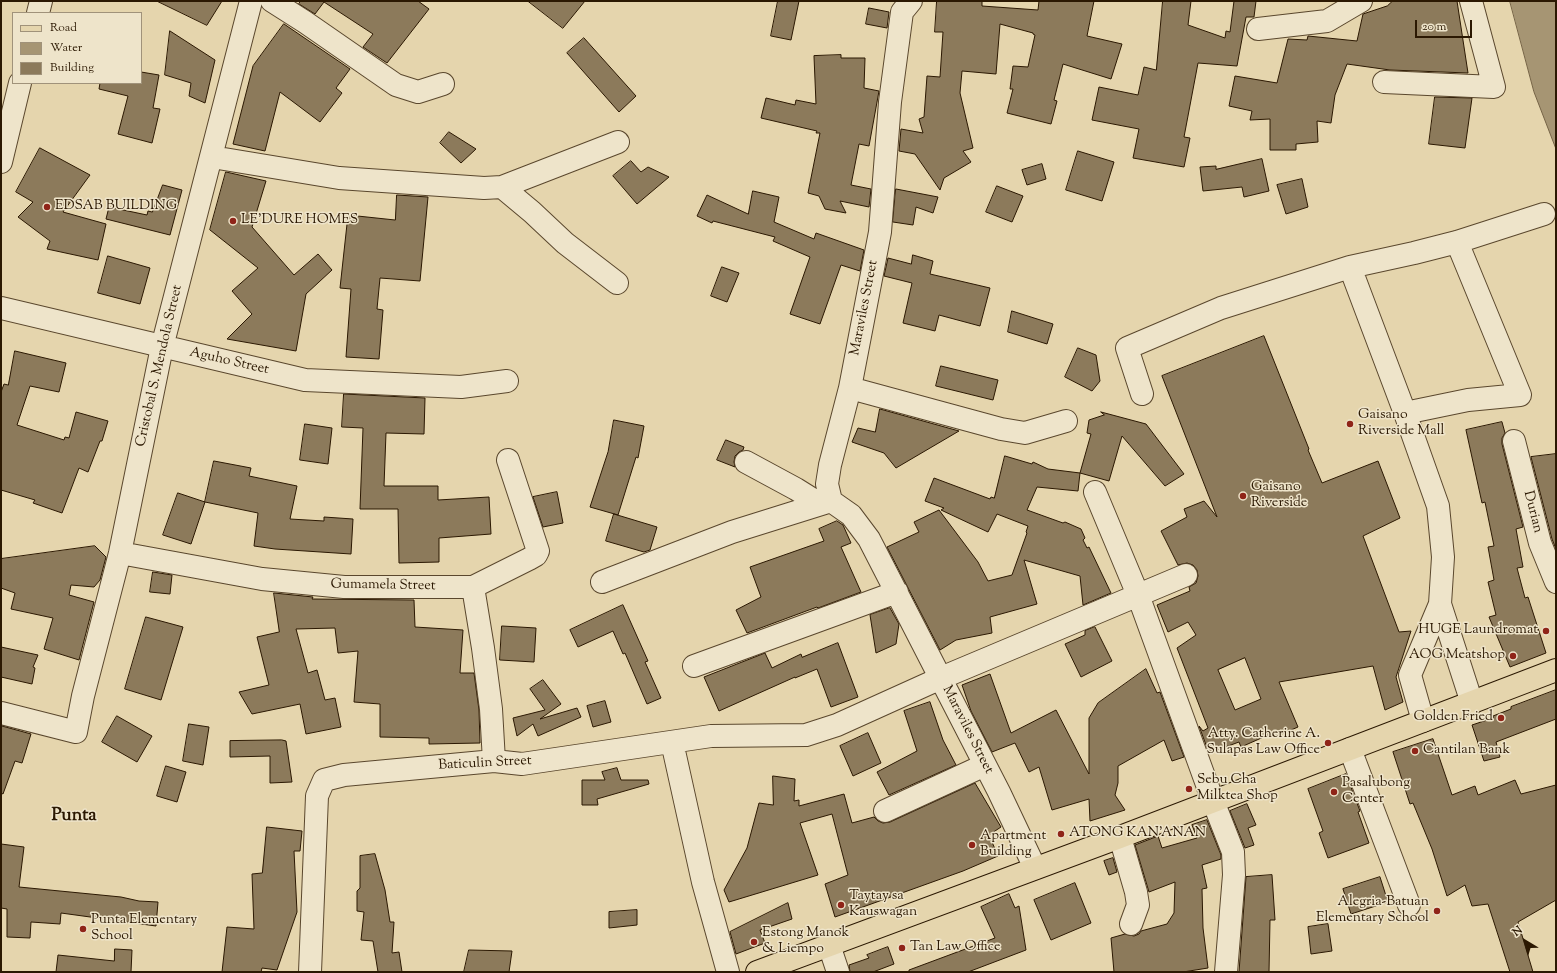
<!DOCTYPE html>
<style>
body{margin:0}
#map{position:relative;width:1557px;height:973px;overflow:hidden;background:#e5d5ad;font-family:"Sorts Mill Goudy",serif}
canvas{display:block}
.frame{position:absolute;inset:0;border:2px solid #2b1802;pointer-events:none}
.legend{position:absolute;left:12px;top:12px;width:130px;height:72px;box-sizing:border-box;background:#eee4ca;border:1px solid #a0927a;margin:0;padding:5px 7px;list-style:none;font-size:12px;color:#2b1802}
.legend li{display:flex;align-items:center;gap:8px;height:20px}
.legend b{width:20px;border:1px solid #a0927a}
.north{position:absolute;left:1505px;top:921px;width:40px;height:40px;-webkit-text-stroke:3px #eee4ca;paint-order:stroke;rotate:322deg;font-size:11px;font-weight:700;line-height:16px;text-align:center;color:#2b1802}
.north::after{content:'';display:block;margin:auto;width:14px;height:18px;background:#2b1802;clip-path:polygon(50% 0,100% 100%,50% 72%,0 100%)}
.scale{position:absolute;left:1415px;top:20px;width:57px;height:18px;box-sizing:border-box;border:2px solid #2b1802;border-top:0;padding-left:5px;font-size:12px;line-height:14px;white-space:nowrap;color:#2b1802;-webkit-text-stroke:3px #eee4ca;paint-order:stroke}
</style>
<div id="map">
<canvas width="1557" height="973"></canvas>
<div class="frame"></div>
<ul class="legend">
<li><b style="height:5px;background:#e5d5ad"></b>Road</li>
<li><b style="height:11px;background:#a69573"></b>Water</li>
<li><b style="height:11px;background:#8c7a5b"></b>Building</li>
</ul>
<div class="north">N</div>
<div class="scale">20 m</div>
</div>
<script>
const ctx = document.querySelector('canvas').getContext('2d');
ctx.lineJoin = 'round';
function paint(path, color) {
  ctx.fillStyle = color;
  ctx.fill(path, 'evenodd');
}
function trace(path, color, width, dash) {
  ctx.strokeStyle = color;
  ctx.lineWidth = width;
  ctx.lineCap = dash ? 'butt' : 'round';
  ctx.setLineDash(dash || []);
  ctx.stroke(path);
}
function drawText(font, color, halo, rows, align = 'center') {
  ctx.font = font + ' "Sorts Mill Goudy",serif';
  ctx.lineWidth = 3;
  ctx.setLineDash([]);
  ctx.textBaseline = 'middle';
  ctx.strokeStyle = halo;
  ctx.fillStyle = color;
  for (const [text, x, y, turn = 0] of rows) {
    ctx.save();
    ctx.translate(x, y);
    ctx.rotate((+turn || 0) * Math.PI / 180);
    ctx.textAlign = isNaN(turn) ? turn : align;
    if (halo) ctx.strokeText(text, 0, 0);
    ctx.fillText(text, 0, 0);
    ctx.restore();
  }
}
const water = new Path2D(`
 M1510 1H1556V149L1534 92Z`);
const building = new Path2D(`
 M157 1H222L207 25Z
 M301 1H418L429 9 387 63 363 47 373 34 324 2 315 14 299 4Z
 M528 1H585L563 28Z
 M778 1H799L791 40 771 36Z
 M937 1H982V6L1038 10 1039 1H1094L1087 36 1122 44 1111 79 1063 64 1054 100 1057 101 1051 124 1007 113 1013 89H1010L1013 66 1028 67 1035 35 1033 34V33L1000 24 996 74 962 71 960 93 973 148 963 151 971 162 944 178 940 190 915 154 899 151 901 129 923 133 919 119 924 117 927 76 940 77 943 32H935Z
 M1163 1H1191L1188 25 1225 38 1226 31 1230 32 1234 1H1256L1254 17H1246L1237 66 1198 63 1184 137 1190 138 1184 167 1133 158 1139 129 1092 120 1099 87 1138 95 1144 67 1156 70Z
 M1393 1H1457L1468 73 1390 70 1347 64 1335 95 1331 123 1317 121 1318 142 1296 144V150H1270V119L1250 120 1252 111 1229 106 1235 76 1277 83 1288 39 1307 40 1308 36 1357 41 1363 14 1387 6Z
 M869 8 889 12 887 28 866 24Z
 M284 24 350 69 336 88 342 93 320 122 280 92 265 151 233 144 253 66Z
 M170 31 215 60 205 103 189 96 191 83 165 75Z
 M584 38 636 96 619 112 567 53Z
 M841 55V58H865L864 88 879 91 869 146 859 144 851 185 871 189 869 207 840 201 846 213 825 209 819 196 808 193 820 133H816L817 131 761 118 766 98 795 105 796 100 816 104 814 56Z
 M141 72 159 75 153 108 160 109 152 143 118 134 128 96 99 89 100 83H141Z
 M1435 97 1472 98 1465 148 1429 144Z
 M449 132 476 149 461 163 440 143Z
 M40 148 90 175 63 212 106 224 98 260 47 249 50 241 18 217 33 202 16 192Z
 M1078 151 1114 162 1102 201 1066 190Z
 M1262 159 1269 191 1244 197 1242 187 1203 191 1200 167 1216 166V169Z
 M631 161 641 172 648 167 669 177 637 204 613 176Z
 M1042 164 1046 179 1027 185 1022 170Z
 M226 172 266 181 252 227 294 275 318 254 332 270 306 294 296 351 227 339 252 314 232 291 258 268 210 230Z
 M1302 179 1308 207 1286 214 1277 185Z
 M163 185 182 190 170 235 106 219 109 207 147 215 148 211 152 212Z
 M997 186 1023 196 1012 222 986 212Z
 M896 189 938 197 933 213 916 207 913 225 893 222Z
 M753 191 779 197 774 222 814 239 816 233 864 250 860 271 841 265 820 324 790 314 810 257 773 241 775 237 713 221 712 223 697 216 707 195 748 214Z
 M397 195 428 197 420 281 380 278 377 309 383 310 379 359 346 357 351 289 340 288 348 215 395 220Z
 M913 255 933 261 930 274 990 288 980 326 939 315 935 331 903 323 912 283 884 276 888 258 911 264Z
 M108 256 150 268 140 304 98 293Z
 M722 267 739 273 727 302 711 296Z
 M1012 311 1053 324 1047 344 1008 332Z
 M1264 336 1309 449 1308 450 1322 483 1378 461 1400 518 1363 536 1399 632 1411 631 1396 677 1403 702 1385 710 1373 666 1279 682 1298 727 1277 736 1275 732 1241 747 1239 742 1209 753 1199 726 1203 731 1208 728 1177 648 1196 635 1188 622 1168 632 1157 605 1190 591 1189 587 1196 583 1198 576 1197 570 1193 565 1187 563 1178 565 1161 531 1187 517 1184 509 1204 501 1217 517 1162 376ZM1245 658 1261 699 1235 710 1218 670Z
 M1078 348 1096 355 1100 381 1092 391 1065 377Z
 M15 351 66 363 59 392 30 386 17 425 64 440 65 437 69 438 76 412 108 421 102 441H100L88 472 79 468 62 513 33 503 35 500 1 490V392L4 384 8 385Z
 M941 366 998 380 993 400 936 386Z
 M344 394 425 398 424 434 386 433 384 486H438V500L489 497 491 534 439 538V562L399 563 398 509H360L363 428 342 427Z
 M880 409 959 431 896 468 884 453 852 442 858 428 875 432Z
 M1101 412 1146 424 1184 474 1165 486 1122 436 1109 481 1080 473 1091 434 1087 433 1089 420 1104 415Z
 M614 420 644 426 638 458 636 457 618 515 590 507 608 452Z
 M1502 422 1505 433 1502 438V444L1523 527 1516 529 1523 567 1517 568 1525 598 1528 597 1546 653 1510 667 1489 617 1496 615 1488 582 1494 580 1488 547 1494 546 1485 502 1482 503 1466 430Z
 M305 424 332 428 328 464 300 460Z
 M726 440 744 447 743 450 739 452 735 456 734 462 735 467 717 460Z
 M1556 454V549L1552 539 1531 457Z
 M1005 456 1032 464 1033 462 1048 469 1080 473 1078 491 1037 487 1027 510 1063 523 1065 522 1081 529 1085 538 1083 540 1087 548 1089 547 1111 593 1083 605 1080 576 1024 560 1037 604 990 617 992 633 956 640 940 650 887 547 919 532 914 522 939 510 978 562 988 581 1012 575 1027 533 1026 532 1028 526 997 514 988 532 941 510 944 508 925 501 934 478 990 499 991 497 994 498Z
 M214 461 251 468 249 476 297 486 290 519 324 521V517L353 519 351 554 275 549 254 546 258 513 205 502Z
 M557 492 563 523 543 527 533 497Z
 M178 493 205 502 191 544 163 535Z
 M614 514 657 527 650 550 644 552 606 541Z
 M837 521 843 525 851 543 841 547 861 592 818 608 817 607 747 633 736 610 761 597 750 567 824 541 819 529Z
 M95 546 106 557 100 580 94 587 71 585 69 595 94 602 79 660 44 649 53 618 11 609 15 593 1 588V559Z
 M153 572 172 575 170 594 150 592Z
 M274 593 313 597 312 599 414 600 415 627 463 630 460 673H474L479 710 480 743 429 744V738L380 737V704L354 702 358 651 338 653 335 628 296 629 308 673 317 670 325 700 335 698 341 727 306 734 300 704 252 714 239 692 269 685 257 637 279 632Z
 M623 605 648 661 645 662 661 698 647 704 625 653 623 654 613 631 578 647 570 630Z
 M890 608 899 624 896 644 876 653 870 615Z
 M146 617 183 627 161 700 125 689Z
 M502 626 536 628 534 662 500 660Z
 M1095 627 1112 661 1081 677 1065 644 1085 635V631Z
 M838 643 858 697 831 707 817 669 795 678V677L719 711 704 677 765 653 772 668 801 654 802 657Z
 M1 647 38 655 33 667 35 668 32 684 1 677Z
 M1146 669 1157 693 1160 692 1184 757 1172 761 1164 740 1118 766V783L1115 795 1125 810 1090 821 1089 799 1052 810 1039 767 1029 772 1015 743 992 752 971 711 962 685 990 674 1011 733 1056 710 1089 774V718L1098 703Z
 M543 680 561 704 540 719 577 708 581 717 538 736 533 724 517 736 513 718 545 710 530 689Z
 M1556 690V719L1496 742 1500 757 1484 761 1472 725 1493 718V716L1511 709V707Z
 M605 701 611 722 593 727 587 706Z
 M930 702 943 740 956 765 889 795 877 772 917 751 904 711Z
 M117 716 152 736 137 762 102 742Z
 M189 724 209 727 203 765 183 761Z
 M2 726 31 734 22 763 15 761 3 794 1 793V731Z
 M868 733 881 763 853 776 840 746Z
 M1433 739 1452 795 1475 786 1478 795 1515 780 1521 794 1556 785V900L1518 922 1533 972H1510L1488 904 1472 906 1465 885 1447 896 1432 849 1413 803 1410 804 1393 752Z
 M282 740 286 741 292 782 270 783V756L230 757V741Z
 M166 766 186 772 177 802 157 796Z
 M617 768 621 780H648L649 784 597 799 598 805H582V780H605L602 772Z
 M1346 774 1360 811 1358 812 1369 843 1328 858 1319 833 1323 831 1308 789Z
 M773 776 795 779 794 801 799 800V806L844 794 852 823 874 817 878 821 883 823 890 822 975 783 1001 827 989 835 998 856 963 871 835 917 825 884 848 875 832 814 800 823 818 875 729 902 724 890 747 848 759 803 773 805Z
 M1247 804 1256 825 1248 828 1254 845 1245 848 1230 811Z
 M1207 820 1221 855V859L1202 865 1207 888 1202 889 1203 928 1208 968 1183 972H1114L1111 938 1125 934 1134 936 1139 934 1141 931 1167 924 1174 913 1175 882 1149 892 1135 845 1158 836 1162 848 1197 838 1192 825Z
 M267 827 302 831 300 851H294L297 912 277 970 262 968 261 972H222L227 927 254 929 252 874 262 873Z
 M1 844 24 847 19 887 121 897 139 901 158 902 156 926 61 913 60 924 31 922 30 938 7 937V909L1 908Z
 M375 854 385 890 390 922H394L392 953 399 952 402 972H378L373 941 361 940 364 912 357 911V891L360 888V856Z
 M1113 858 1117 872 1109 875 1104 861Z
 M1272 875 1275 920H1270L1269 972H1239L1246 877Z
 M1380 877 1388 902 1351 914 1343 889Z
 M1075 883 1091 923 1051 940 1034 900Z
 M1009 894 1015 908 1019 906 1026 950 968 972H909V970L995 938 981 907Z
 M788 903 792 919 760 930 765 943 736 954 730 932Z
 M637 910V925L609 928V912Z
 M1328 924 1332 951 1311 954 1308 927Z
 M888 947 894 964 873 972H850L849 965 869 958 867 955Z
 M115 949 132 950 131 972H56L58 955 114 961Z
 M469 950 512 951 509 972H464Z`);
const minor = new Path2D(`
 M272 1 305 22 396 85 418 92 443 84
 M911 1 902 12 890 102 880 232 850 388 830 465 827 484 831 501 851 515 869 539 999 792 1035 868
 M38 13 41 1
 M1258 29 1327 21 1361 1
 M1384 82 1494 87 1471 1
 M212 157 339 178 484 188 502 187 532 212 565 243 617 283
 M1 162 20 83
 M502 187 618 142
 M1350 267 1405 413 1438 506 1443 557 1440 604 1410 675 1423 721
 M1 308 305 380 461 387 507 381
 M850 388 1001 429 1025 433 1066 421
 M1142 394 1127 348 1221 308 1350 267 1414 253 1457 242 1544 214
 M1405 413 1468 400 1520 395 1457 242
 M1514 441 1540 543 1556 582
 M746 462 796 489 820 504
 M1095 492 1138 595 1213 801 1233 852 1234 875 1226 972
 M120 553 262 579 344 587H473L483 648 491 709 494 761
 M602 582 732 532 831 501
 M473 587 529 559 536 555 538 551 508 460
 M1440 604 1472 703
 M694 666 897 592
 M1 713 76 732 83 696 120 553 162 347 251 1
 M672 742 703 882 728 972
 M1350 749 1409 905
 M885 811 985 765
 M1120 837 1136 892 1138 905 1131 924
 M829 945 838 972
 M310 972 317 796 324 780 344 775 494 761 522 764 711 736 806 735 837 725 941 678 1186 575`);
const major = new Path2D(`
 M757 972 1120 837 1556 670`);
const markers = [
 [47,207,4,"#8f2418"],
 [233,221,4,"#8f2418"],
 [1350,424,4,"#8f2418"],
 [1243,496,4,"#8f2418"],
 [1546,631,4,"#8f2418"],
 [1513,656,4,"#8f2418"],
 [1501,718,4,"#8f2418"],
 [1328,743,4,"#8f2418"],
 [1415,751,4,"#8f2418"],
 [1189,789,4,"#8f2418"],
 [1334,792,4,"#8f2418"],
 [1061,834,4,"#8f2418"],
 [972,845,4,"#8f2418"],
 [841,905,4,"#8f2418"],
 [1437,911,4,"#8f2418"],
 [83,929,4,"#8f2418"],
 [754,942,4,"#8f2418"],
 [902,948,4,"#8f2418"]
];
const poiNames = [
 ["EDSAB BUILDING",55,207],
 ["LE'DURE HOMES",241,221],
 ["Gaisano",1358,416],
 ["Riverside Mall",1358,432],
 ["Gaisano",1251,488],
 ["Riverside",1251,504],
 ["HUGE Laundromat",1538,631,"right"],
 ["AOG Meatshop",1505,656,"right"],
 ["Golden Fried",1493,718,"right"],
 ["Atty. Catherine A.",1320,735,"right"],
 ["Sulapas Law Office",1320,751,"right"],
 ["Cantilan Bank",1423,751],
 ["Sebu Cha",1197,781],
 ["Milktea Shop",1197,797],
 ["Pasalubong",1342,784],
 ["Center",1342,800],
 ["ATONG KAN'ANAN",1069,834],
 ["Apartment",980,837],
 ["Building",980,853],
 ["Taytay sa",849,897],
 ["Kauswagan",849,913],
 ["Alegria-Batuan",1429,903,"right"],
 ["Elementary School",1429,919,"right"],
 ["Punta Elementary",91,921],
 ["School",91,937],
 ["Estong Manok",762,934],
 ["& Liempo",762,950],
 ["Tan Law Office",910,948]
];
const streetNames = [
 ["Maraviles Street",865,308,-79],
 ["Aguho Street",229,362,13],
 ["Cristobal S. Mendola Street",160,366,-77],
 ["Durian",1532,512,76],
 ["Gumamela Street",383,586,1],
 ["Maraviles Street",967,730,63],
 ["Baticulin Street",485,764,-3]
];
const districtNames = [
 ["Punta",74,817]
];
paint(water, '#a69573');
trace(water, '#756346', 1);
paint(building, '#8c7a5b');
trace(building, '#2b1802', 1);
trace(minor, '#5a472d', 24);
trace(major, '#2b1802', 24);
trace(minor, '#eee4ca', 22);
trace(major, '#e5d5ad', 22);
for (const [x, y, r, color] of markers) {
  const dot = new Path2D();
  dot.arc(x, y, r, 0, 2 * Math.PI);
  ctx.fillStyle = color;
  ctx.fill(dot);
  trace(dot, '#eee4ca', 1.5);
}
drawText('14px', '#2b1802', '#eee4ca', poiNames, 'left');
drawText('14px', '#2b1802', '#eee4ca', streetNames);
drawText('bold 18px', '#2b1802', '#eee4ca', districtNames);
</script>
